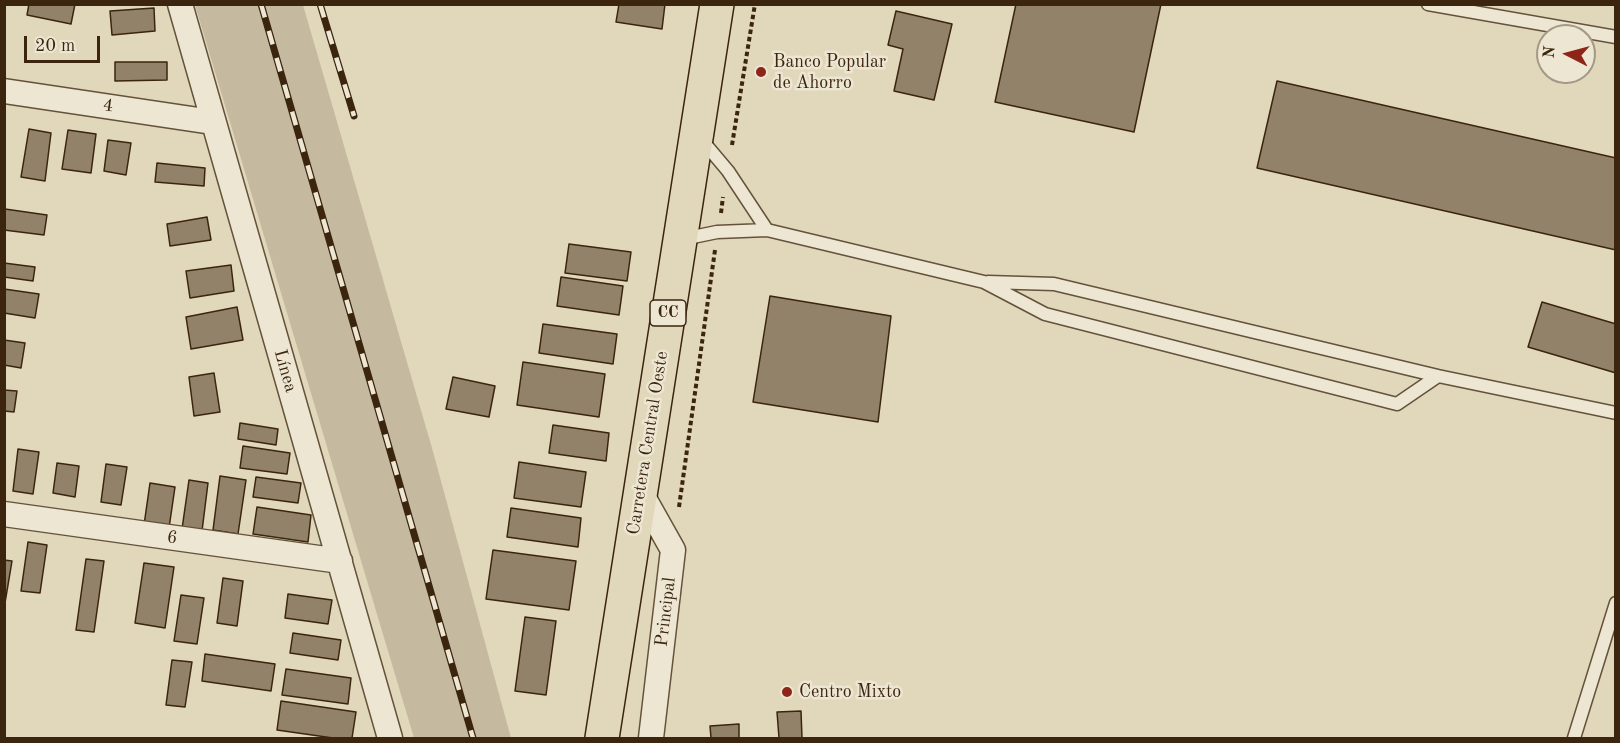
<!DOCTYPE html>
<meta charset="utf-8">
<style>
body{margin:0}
#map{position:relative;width:1620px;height:743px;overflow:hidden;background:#e1d8bc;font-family:"Old Standard TT",serif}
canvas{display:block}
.frame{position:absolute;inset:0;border:6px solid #3b250f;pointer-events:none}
.north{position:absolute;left:1536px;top:24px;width:60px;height:60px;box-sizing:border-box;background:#ece6d3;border:2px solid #a59985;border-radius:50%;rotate:276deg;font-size:16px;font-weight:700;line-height:24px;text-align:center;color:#3b250f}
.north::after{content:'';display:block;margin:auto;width:21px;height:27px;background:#8f2418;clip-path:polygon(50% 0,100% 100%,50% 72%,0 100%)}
.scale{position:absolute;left:24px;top:36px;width:76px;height:27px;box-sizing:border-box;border:3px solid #3b250f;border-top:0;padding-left:8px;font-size:18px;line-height:21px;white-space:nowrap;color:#3b250f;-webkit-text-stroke:4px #ece6d3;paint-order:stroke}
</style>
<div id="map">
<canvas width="1620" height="743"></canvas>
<div class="frame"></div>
<div class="north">N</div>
<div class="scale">20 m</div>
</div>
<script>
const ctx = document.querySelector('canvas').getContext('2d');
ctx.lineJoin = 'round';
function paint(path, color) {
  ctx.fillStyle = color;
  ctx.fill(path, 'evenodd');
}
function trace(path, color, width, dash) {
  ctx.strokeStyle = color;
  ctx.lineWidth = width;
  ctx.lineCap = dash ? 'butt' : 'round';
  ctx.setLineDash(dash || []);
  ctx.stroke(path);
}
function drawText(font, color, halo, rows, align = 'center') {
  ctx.font = font + ' "Old Standard TT",serif';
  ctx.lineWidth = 5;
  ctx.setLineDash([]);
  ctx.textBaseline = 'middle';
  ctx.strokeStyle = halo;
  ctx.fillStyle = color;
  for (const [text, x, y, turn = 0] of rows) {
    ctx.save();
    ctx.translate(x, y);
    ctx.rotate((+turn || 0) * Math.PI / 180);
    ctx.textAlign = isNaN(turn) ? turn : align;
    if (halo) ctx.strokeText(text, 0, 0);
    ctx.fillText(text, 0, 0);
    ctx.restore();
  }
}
const green = new Path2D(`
 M195 5H303L432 448 511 738H414Z`);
const building = new Path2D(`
 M29 4H75L71 24 27 15Z
 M619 4H665L662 29 616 22Z
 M1016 4H1161L1134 132 995 102Z
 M154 8 155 31 112 35 110 11Z
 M896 11 952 24 934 100 894 91 903 49 888 45Z
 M115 62H167V80L115 81Z
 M1277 81 1616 158V250L1257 168Z
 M29 129 51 133 45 181 21 177Z
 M68 130 96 134 91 173 62 169Z
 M108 140 131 143 126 175 104 171Z
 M157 163 205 168 204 186 155 182Z
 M5 209 47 215 44 235 4 230Z
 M207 217 211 240 170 246 167 224Z
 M569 244 631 252 627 281 565 273Z
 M4 263 35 267 33 281 4 277Z
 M231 265 234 291 190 298 186 271Z
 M561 277 623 286 619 315 557 306Z
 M4 289 39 294 35 318 4 313Z
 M770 296 891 316 878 422 753 402Z
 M1542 302 1616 324V373L1528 347Z
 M237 307 243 340 191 349 186 317Z
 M543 324 617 334 613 364 539 353Z
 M4 340 25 343 21 368 4 365Z
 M523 362 605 374 599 417 517 405Z
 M214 373 220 412 194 416 189 377Z
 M453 377 495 386 489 417 446 409Z
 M4 390 17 391 14 412 4 411Z
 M240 423 278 429 276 445 238 439Z
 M553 425 609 433 606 461 549 453Z
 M243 446 290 453 287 474 240 468Z
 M18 449 39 452 33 494 13 491Z
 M519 462 586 472 581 507 514 498Z
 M57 463 79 466 75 497 53 493Z
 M106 464 127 467 121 505 101 502Z
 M220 476 246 480 238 534 213 530Z
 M256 477 301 483 298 503 253 497Z
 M189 480 208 483 202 531 182 529Z
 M150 483 175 487 169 528 144 525Z
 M257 507 311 515 308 542 253 534Z
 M511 508 581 518 578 547 507 537Z
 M28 542 47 545 40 593 21 591Z
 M493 550 576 561 569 610 486 599Z
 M86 559 104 561 94 632 76 630Z
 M4 560 12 561 4 609Z
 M144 563 174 567 165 628 135 623Z
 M223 578 243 581 237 626 217 623Z
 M288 594 332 600 328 624 285 618Z
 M181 595 204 598 197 644 174 641Z
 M525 617 556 621 546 695 515 691Z
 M293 633 341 640 338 660 290 653Z
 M205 654 275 664 271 691 202 681Z
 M172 660 192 662 185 707 166 705Z
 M286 669 351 678 348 704 282 695Z
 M281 701 356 712 352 738H333L277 730Z
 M801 711 802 738H779L777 712Z
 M739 724V738H711L710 726Z`);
const path = new Path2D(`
 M732 145 755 4
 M721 213 723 197
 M679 507 715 250`);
const lane = new Path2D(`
 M1428 4 1616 37
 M701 139 728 171 767 230
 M683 239 717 232 767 230 984 282 1045 314 1397 404 1438 376 1616 413
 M988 282 1054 284 1438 376
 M1574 738 1616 603`);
const street = new Path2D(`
 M180 4 390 738
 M4 91 212 122
 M641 493 673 550 651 738
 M4 514 340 561`);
const primary = new Path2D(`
 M602 738 717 4`);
const rail = new Path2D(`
 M261 4 473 738
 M320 4 354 116`);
const markers = [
 [761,72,6,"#8f2418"],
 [787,692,6,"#8f2418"]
];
const shields = [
 [668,313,36]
];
const shieldNames = [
 ["CC",668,313]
];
const poiNames = [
 ["Banco Popular",773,62],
 ["de Ahorro",773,83],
 ["Centro Mixto",799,692]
];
const streetNames = [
 ["4",108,106,8],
 ["Línea",285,371,74],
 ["Carretera Central Oeste",648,443,-81],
 ["6",172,538,8],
 ["Principal",666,612,-83]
];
paint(green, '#c5ba9f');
paint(building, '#918269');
trace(building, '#3b250f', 1.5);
trace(lane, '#64523a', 15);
trace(street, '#64523a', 27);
trace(primary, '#3b250f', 36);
trace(path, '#3b250f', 4, [4.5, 3]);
trace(lane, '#ece6d3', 12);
trace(street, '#ece6d3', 24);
trace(primary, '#e1d8bc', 33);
trace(rail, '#3b250f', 7);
trace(rail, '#ece6d3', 4.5, [14]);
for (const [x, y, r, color] of markers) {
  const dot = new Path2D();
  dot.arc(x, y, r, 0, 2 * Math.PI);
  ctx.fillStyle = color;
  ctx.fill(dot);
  trace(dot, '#ece6d3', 2);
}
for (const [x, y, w] of shields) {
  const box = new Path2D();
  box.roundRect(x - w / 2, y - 13, w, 26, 4.5);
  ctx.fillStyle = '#ece6d3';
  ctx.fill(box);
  trace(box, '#3b250f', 1.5);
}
drawText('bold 16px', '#3b250f', null, shieldNames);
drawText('18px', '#3b250f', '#ece6d3', poiNames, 'left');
drawText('18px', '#3b250f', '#ece6d3', streetNames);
</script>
